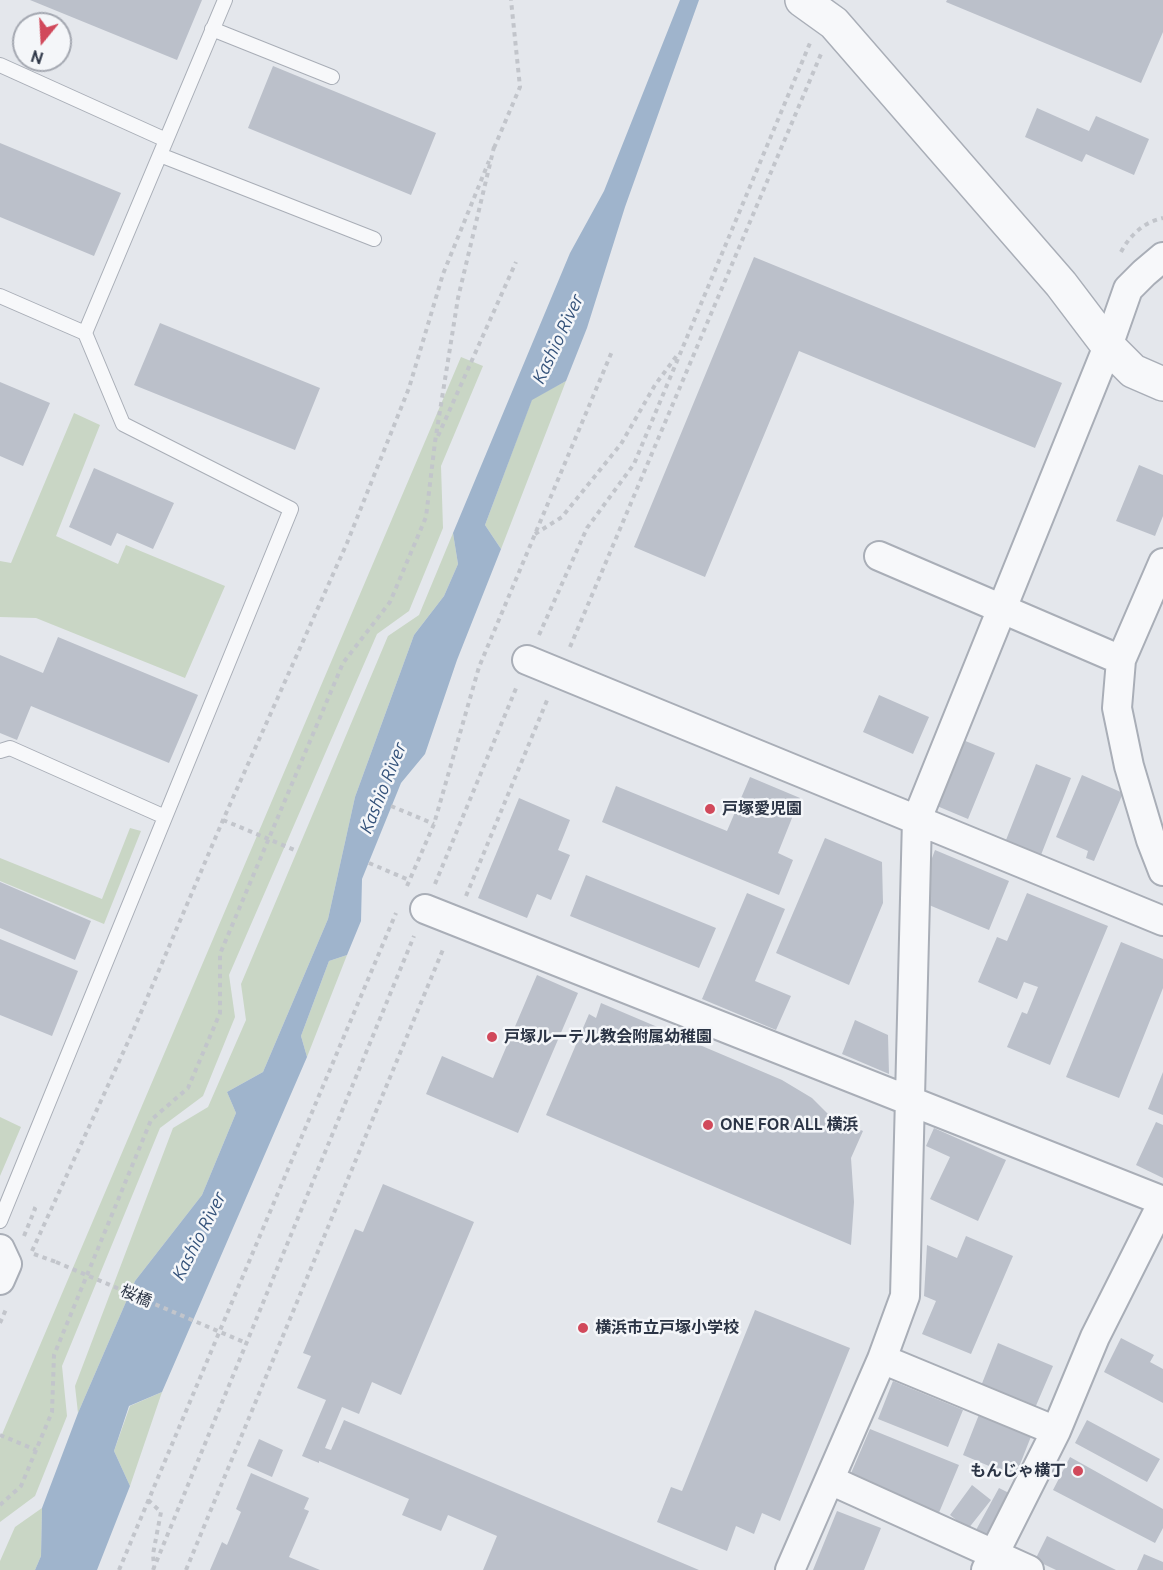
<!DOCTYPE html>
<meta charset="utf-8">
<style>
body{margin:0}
#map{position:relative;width:1163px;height:1570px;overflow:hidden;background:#e4e7ec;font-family:Ubuntu,sans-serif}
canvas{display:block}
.north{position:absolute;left:12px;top:12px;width:60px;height:60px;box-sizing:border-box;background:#f4f6f9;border:2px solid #a4a8b1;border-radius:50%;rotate:198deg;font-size:16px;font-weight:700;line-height:24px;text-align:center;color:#2b3445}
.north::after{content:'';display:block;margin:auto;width:21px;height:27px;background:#d1495b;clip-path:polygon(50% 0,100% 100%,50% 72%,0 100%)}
</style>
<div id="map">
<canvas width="1163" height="1570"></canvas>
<div class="north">N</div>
</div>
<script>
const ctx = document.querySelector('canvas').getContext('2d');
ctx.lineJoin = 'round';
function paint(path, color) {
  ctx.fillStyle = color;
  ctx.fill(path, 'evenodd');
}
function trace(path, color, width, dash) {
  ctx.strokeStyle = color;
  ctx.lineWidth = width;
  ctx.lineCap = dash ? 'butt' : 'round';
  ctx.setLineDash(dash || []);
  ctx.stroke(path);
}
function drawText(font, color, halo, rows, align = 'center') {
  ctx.font = font + ' Ubuntu,"Noto Sans JP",sans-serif';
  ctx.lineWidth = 5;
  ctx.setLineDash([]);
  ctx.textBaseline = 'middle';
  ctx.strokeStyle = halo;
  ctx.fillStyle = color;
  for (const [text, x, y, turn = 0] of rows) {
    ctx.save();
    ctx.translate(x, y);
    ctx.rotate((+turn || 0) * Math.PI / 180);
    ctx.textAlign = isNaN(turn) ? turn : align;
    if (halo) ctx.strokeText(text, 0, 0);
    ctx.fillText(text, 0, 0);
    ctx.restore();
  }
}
const green = new Path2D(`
 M461 357 483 366 441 466 443 528 409 611 377 634 229 975 235 1017 203 1096 160 1128 62 1366 67 1416 35 1496 0 1522V1439Z
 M566 381 501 549 485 525 532 399Z
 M74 413 100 425 56 536 118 564 126 545 225 586 185 678 36 618 0 617V561L11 563Z
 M453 533 458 564 444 596 414 635 355 797 328 919 263 1072 227 1092 236 1113 202 1195 135 1281 78 1413 75 1386 173 1128 208 1107 246 1020 241 984 388 636 419 615Z
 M130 828 141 831 104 924 0 881V858L102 899Z
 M347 955 307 1057 301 1036 329 961Z
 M0 1117 21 1127 0 1176Z
 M162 1392 130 1486 114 1451 130 1406Z
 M42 1508 41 1556 35 1570H0V1561L15 1527Z`);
const water = new Path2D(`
 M680 0H699L625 207 587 328 566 381 532 400 485 525 501 549 457 660 425 754 401 783 362 879 361 921 347 955 329 961 301 1036 307 1057 162 1392 129 1406 114 1451 130 1486 97 1570H35L41 1556 42 1508 78 1413 135 1281 202 1195 236 1113 227 1092 263 1072 328 919 355 797 414 635 444 596 458 564 453 533 570 253 604 191Z`);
const building = new Path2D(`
 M30 0H202L177 60Z
 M947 0H1163V32L1141 83 946 2Z
 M273 66 436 133 411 195 248 128Z
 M1037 108 1089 131 1096 116 1149 139 1134 175 1086 154 1082 162 1025 137Z
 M0 143 121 193 94 256 0 217Z
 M754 257 1062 383 1035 448 799 351 705 577 634 547Z
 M160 323 320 388 295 450 134 385Z
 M0 382 50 403 23 466 0 456Z
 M1139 465 1163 475V516L1155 536 1116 521Z
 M94 468 174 503 153 549 117 533 111 546 69 527Z
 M58 637 198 695 169 763 31 706 17 740 0 733V655L43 673Z
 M879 695 929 717 913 754 863 732Z
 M963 740 995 753 968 819 937 806Z
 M1036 764 1071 778 1041 855 1006 840Z
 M1082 775 1123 793 1094 861 1086 858 1088 851 1056 837Z
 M750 777 800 798 778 853 793 860 779 895 602 822 616 786 727 831Z
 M519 798 570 820 558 850 570 855 551 900 537 894 527 918 478 898Z
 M825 838 882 862 883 903 849 985 776 953Z
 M935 850 1009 881 989 930 929 905 925 877Z
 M586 875 716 928 699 968 570 916Z
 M0 882 91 921 75 960 0 928Z
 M747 893 785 909 755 981 791 996 776 1030 702 999Z
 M1027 893 1108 926 1050 1065 1007 1047 1022 1012 1027 1014 1038 987 1024 982 1017 999 978 982 997 937 1007 941Z
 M0 939 78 971 52 1036 0 1015Z
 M1121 942 1163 959V988L1119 1098 1066 1077Z
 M537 975 578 993 518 1133 426 1094 442 1056 493 1078Z
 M601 1003 782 1080 812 1098 832 1118 863 1131 851 1158 854 1202 851 1245 546 1115 589 1014 596 1018Z
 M855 1020 888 1035 889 1074 842 1054Z
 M1163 1072V1115L1148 1109Z
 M1156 1122 1163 1125V1178L1136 1165Z
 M934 1128 1006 1160 978 1221 930 1199 950 1157 926 1146Z
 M383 1184 474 1222 401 1395 372 1382 359 1414 342 1407 325 1448 331 1450 344 1420 699 1570H483L497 1536 448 1515 441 1531 402 1515 409 1499 319 1461V1463L302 1456 326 1400 297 1388 311 1356 303 1353 355 1229 363 1232Z
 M966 1236 1013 1256 971 1354 922 1334 936 1301 924 1296 927 1245 957 1258Z
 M755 1310 850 1348 780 1521 762 1513 754 1534 736 1526 727 1551 657 1522 671 1487 682 1491Z
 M1121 1338 1154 1355 1150 1362 1163 1369V1403L1104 1372Z
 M998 1343 1053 1366 1035 1408 981 1386Z
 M893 1381 963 1410 948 1447 878 1419Z
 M980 1412 1032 1434 1015 1477 963 1455Z
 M1087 1420 1160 1459 1147 1482 1075 1443Z
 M870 1429 959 1465 938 1515 849 1478Z
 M259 1439 283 1450 272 1477 247 1466Z
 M1070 1457 1163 1509V1528L1155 1543 1053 1490Z
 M251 1473 309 1498 304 1509 309 1511 289 1557 320 1570H210L222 1542 227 1545 241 1512 236 1509Z
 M972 1485 991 1500 968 1529 950 1515Z
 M999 1488 1019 1498 995 1541 976 1530Z
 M837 1511 881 1528 864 1570H813Z
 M1047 1536 1116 1570H1056L1035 1560Z
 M1144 1554 1163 1562V1570H1137Z`);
const path = new Path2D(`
 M494 148 520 87 511 0
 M1121 252C1130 235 1144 222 1163 218
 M438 436 516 262
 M535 534 562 517 621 444 655 385 678 354
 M539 635 587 528 634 464 810 43
 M570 647 821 54
 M391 806 434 824
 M223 820 297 851
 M369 863 409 880
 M435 884 517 686
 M407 886 434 824 479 667 613 349
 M466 896 548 698
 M24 1236 35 1209 29 1207
 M32 1251 133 1031 223 820 347 543 409 388 443 274 489 161
 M34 1254 56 1262
 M0 1323 7 1307
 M0 1435 36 1450
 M148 1500 161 1512 153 1554 154 1566
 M0 1505 21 1486 52 1412 54 1355 151 1120 188 1088 220 1013V954L343 663 390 602 426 517 435 442 458 298 494 147
 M119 1570 396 913
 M153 1570 414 936
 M186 1570 444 947`);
const service = new Path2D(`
 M212 29 332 77
 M0 65 166 140
 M160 155 374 239
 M0 296 85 333
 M0 751 10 748 165 817
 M0 1221 291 509 123 424 85 333 225 0`);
const minor = new Path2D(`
 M879 556 1121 660
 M1163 563 1121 660 1117 708 1129 766 1151 840 1163 871
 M527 660 1163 921
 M425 909 1163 1201
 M0 1249 7 1264 0 1280
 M882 1359 1056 1431
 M830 1480 1029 1570
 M790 1570 882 1359 905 1296 917 819 1108 346 1128 289 1144 273 1163 257
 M986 1570 1056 1431 1095 1337 1163 1202`);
const tertiary = new Path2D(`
 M802 0 834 23 1061 284 1108 346 1133 371 1163 384`);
const pathBridge = new Path2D(`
 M56 1262 246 1343`);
const markers = [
 [710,809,6,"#d1495b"],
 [492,1037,6,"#d1495b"],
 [708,1125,6,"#d1495b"],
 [583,1328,6,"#d1495b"],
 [1078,1471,6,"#d1495b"]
];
const poiNames = [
 ["戸塚愛児園",722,809],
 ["戸塚ルーテル教会附属幼稚園",504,1037],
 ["ONE FOR ALL 横浜",720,1125],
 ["横浜市立戸塚小学校",595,1328],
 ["もんじゃ横丁",1066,1471,"right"]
];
const streetNames = [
 ["桜橋",136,1296,23]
];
const waterNames = [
 ["Kashio River",558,339,-65],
 ["Kashio River",383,788,-68],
 ["Kashio River",199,1236,-63]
];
paint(green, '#c9d6c5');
paint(water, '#9fb4cc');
paint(building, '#bbc0ca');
trace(service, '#a9aeb7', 16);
trace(minor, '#a9aeb7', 32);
trace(tertiary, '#a9aeb7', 36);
trace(path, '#c2c5cb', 4, [4.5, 4.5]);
trace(service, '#f7f8fa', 14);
trace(minor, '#f7f8fa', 28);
trace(tertiary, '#f7f8fa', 33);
trace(pathBridge, '#c2c5cb', 4, [4.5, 4.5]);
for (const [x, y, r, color] of markers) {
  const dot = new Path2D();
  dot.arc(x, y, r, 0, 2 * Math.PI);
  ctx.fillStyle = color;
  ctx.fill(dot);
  trace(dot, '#f4f6f9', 2);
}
drawText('bold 16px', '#2b3445', '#f4f6f9', poiNames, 'left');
drawText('16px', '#2b3445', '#f4f6f9', streetNames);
drawText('italic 18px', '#34527a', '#f4f6f9', waterNames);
</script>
